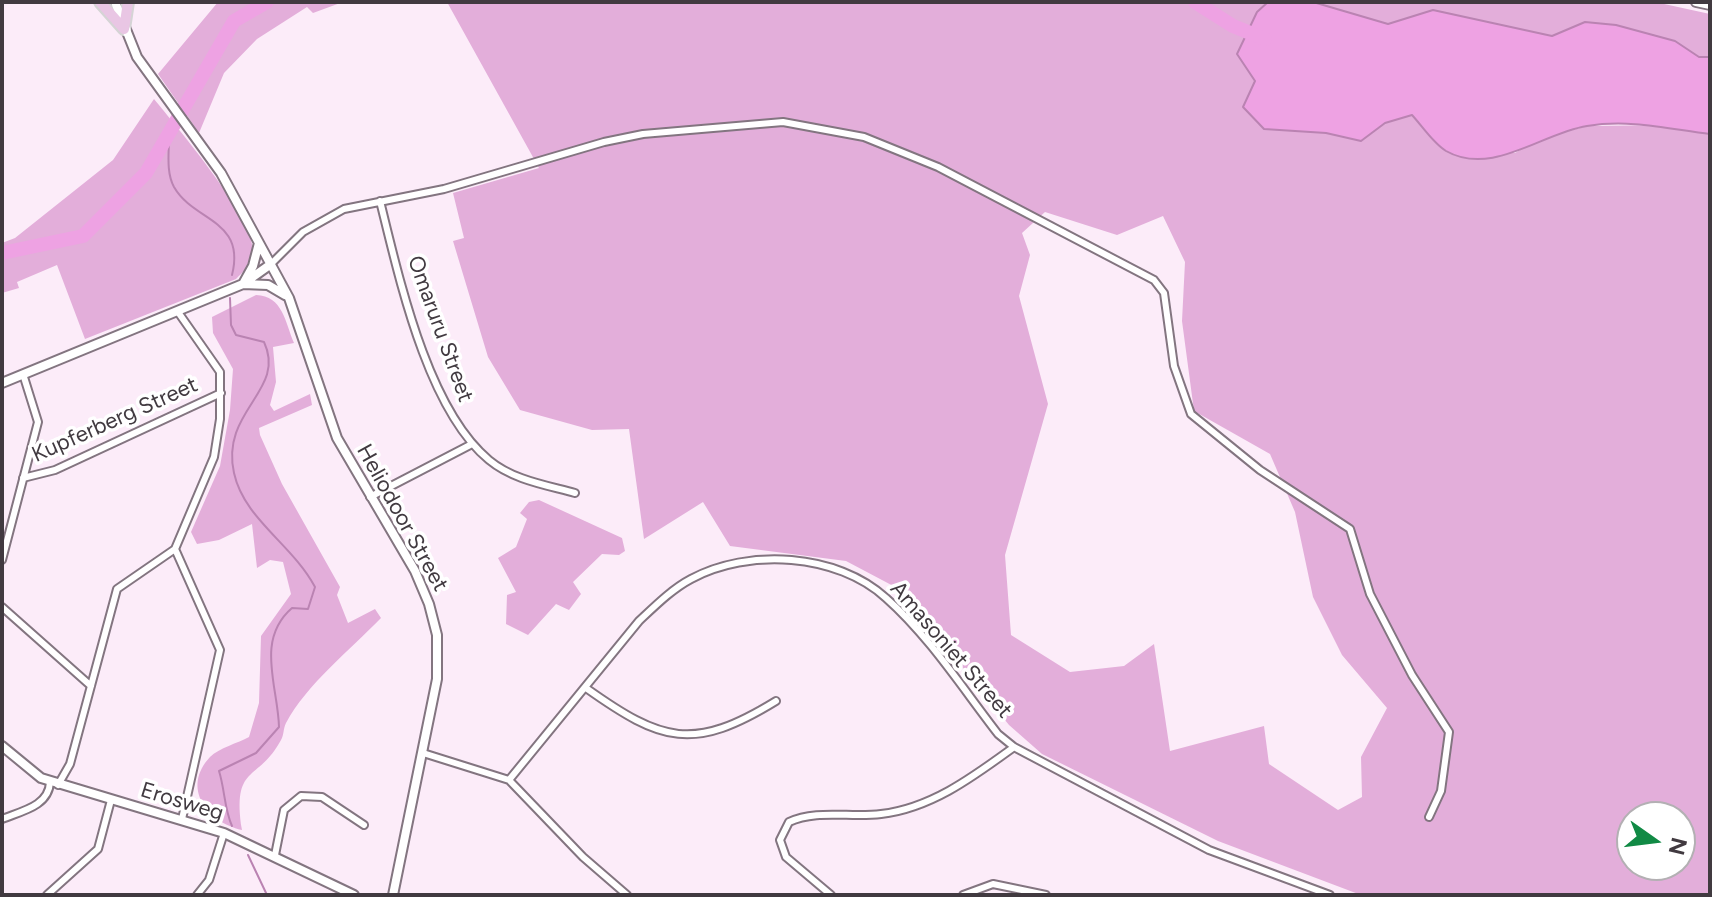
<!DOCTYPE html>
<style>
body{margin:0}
#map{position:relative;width:1712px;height:897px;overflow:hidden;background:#fcecf9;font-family:Figtree,sans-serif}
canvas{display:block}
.frame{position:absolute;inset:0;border:4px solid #413a40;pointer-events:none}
.north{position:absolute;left:1616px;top:801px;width:80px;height:80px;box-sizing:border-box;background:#fff;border:2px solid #b3b0b3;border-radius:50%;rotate:104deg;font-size:22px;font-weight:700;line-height:32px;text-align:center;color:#413a40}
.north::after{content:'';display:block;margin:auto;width:28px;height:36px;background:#118a45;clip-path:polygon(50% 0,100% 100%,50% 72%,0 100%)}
</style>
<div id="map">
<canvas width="1712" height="897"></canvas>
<div class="frame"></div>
<div class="north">N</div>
</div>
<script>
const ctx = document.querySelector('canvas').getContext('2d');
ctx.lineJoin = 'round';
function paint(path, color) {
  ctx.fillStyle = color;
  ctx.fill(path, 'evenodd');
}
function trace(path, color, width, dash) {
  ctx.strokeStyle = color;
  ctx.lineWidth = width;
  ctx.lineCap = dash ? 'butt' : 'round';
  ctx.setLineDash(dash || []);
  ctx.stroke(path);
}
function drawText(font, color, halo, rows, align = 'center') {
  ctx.font = font + ' Figtree,sans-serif';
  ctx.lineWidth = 7;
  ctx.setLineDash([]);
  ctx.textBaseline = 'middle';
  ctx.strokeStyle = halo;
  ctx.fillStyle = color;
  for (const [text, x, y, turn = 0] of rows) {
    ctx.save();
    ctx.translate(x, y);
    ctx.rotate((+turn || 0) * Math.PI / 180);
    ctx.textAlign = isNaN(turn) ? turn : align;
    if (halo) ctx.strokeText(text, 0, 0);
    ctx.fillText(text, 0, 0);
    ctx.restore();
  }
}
const green = new Path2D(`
 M218 2H343L313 13 307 7 257 39 224 73 199 133 158 74Z
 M447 2H1268L1257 12 1255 81 1264 129 1326 133 1361 141 1385 123 1413 115 1434 140 1515 153 1537 140 1587 126 1668 125 1710 134V895H1361L1218 841 1042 754 1009 725 899 589 846 561 730 546 703 502 644 539 629 429 592 430 520 410 488 357 453 241 464 238 453 193 539 168ZM1045 212 1117 235 1163 216 1185 262 1182 321 1194 411 1270 454 1295 512 1313 597 1342 655 1387 708 1361 757 1362 797 1338 810 1269 764 1264 726 1170 751 1154 644 1124 666 1070 672 1011 635 1005 555 1048 404 1019 296 1030 255 1022 233ZM1632 817H1680V865H1632Z
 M1313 2H1655L1710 14V57H1699L1675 41 1616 25 1585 22 1552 36 1433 10 1388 24Z
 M154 99C176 126 257 221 253 254 251 265 243 272 236 279L85 339 57 265 17 282 19 288 2 293V243L15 238 113 160Z
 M256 295C283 296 285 322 294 343L273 347 276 382 270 405 274 411 310 394 312 405 259 428 260 435 282 484 340 587 337 595 348 623 375 609 381 618C350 650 307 684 286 723 283 729 284 735 281 740 258 783 232 763 242 830 207 822 181 788 210 757 219 748 238 743 249 737L259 703 261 636 291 594 283 562 270 560 257 568 252 524 219 540 197 544 191 532 220 466 230 410 233 369 213 333 212 317Z
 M539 500 622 538 625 551 619 555 602 554 573 582 581 594 569 610 556 604 528 635 506 624 507 595 516 592 498 558 516 547 527 519 520 513 529 502Z`);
const water = new Path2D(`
 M1268 2H1313L1388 24 1433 10 1552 36 1585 22 1616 25 1675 41 1699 57H1710V134C1669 129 1630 119 1587 126 1542 133 1492 177 1446 151 1433 143 1423 127 1412 115L1385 123 1361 141 1326 133 1264 129 1243 107 1255 81 1237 54 1257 12Z`);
const stream = new Path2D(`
 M169 137C169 153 166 172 174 187 194 222 246 219 232 275
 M230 298 231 325 236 335 264 342C287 391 220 410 234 473 244 519 292 544 315 587L308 609 292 608C255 640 278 686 279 727L256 753 219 771C225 790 224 808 232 826
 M248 855 267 895`);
const river = new Path2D(`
 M1195 2 1233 26 1265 39
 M2 253 83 236 146 173 234 21 267 2`);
const minor = new Path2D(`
 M380 201C399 277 427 409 489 460 513 480 546 485 575 493
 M271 264 303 232 344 209 444 189 604 142 643 134 783 122 864 137 938 167 1154 280 1164 293 1174 366 1191 414 1260 470 1350 529 1370 594 1412 675 1449 732 1441 791 1429 817
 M23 478 55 470 221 393
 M370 497 472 444
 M175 549 220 650 182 819
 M2 560 38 422 23 374
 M2 607 91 686
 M586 688C662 742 693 752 776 701
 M423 753 509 780 583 857 627 895
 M509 780 639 621C655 606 672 589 691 579 748 548 837 553 886 598 929 636 963 689 998 734L1014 747 1209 850 1330 895
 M58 785 70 764 117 589 175 549 214 457 220 419V372L178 312
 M2 819C22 811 49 806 50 782
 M275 855 284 810 301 796 322 797 364 825
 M47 895 98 849 111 800
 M197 895 209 880 224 833
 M831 895 786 857 780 840 789 822C816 809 851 818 881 814 932 808 974 776 1014 747
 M963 895 993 884 1046 895`);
const tertiary = new Path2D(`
 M115 2 137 57 221 173 289 298 337 438 415 571 429 604 437 635V679L393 895
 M1696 2 1710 5
 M259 243 253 266 243 284 268 285 285 295
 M2 383 243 284 271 264
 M2 746 41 778 224 833 354 895`);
const primary = new Path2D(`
 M100 2 124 29
 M124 29 128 2`);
const streetNames = [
 ["Omaruru Street",440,329,70],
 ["Kupferberg Street",115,420,-24],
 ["Heliodoor Street",402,518,61],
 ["Amasoniet Street",951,650,49],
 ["Erosweg",182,802,17]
];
paint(green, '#e3aeda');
paint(water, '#eea2e3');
trace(water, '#ba83b2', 2);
trace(stream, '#ba83b2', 2);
trace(river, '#eea2e3', 14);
trace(minor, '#837580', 10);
trace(tertiary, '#837580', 12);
trace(primary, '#d5d4d5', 14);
trace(minor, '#fff', 6);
trace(tertiary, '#fff', 8);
trace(primary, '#e9c6e4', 10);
drawText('22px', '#413a40', '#fff', streetNames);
</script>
